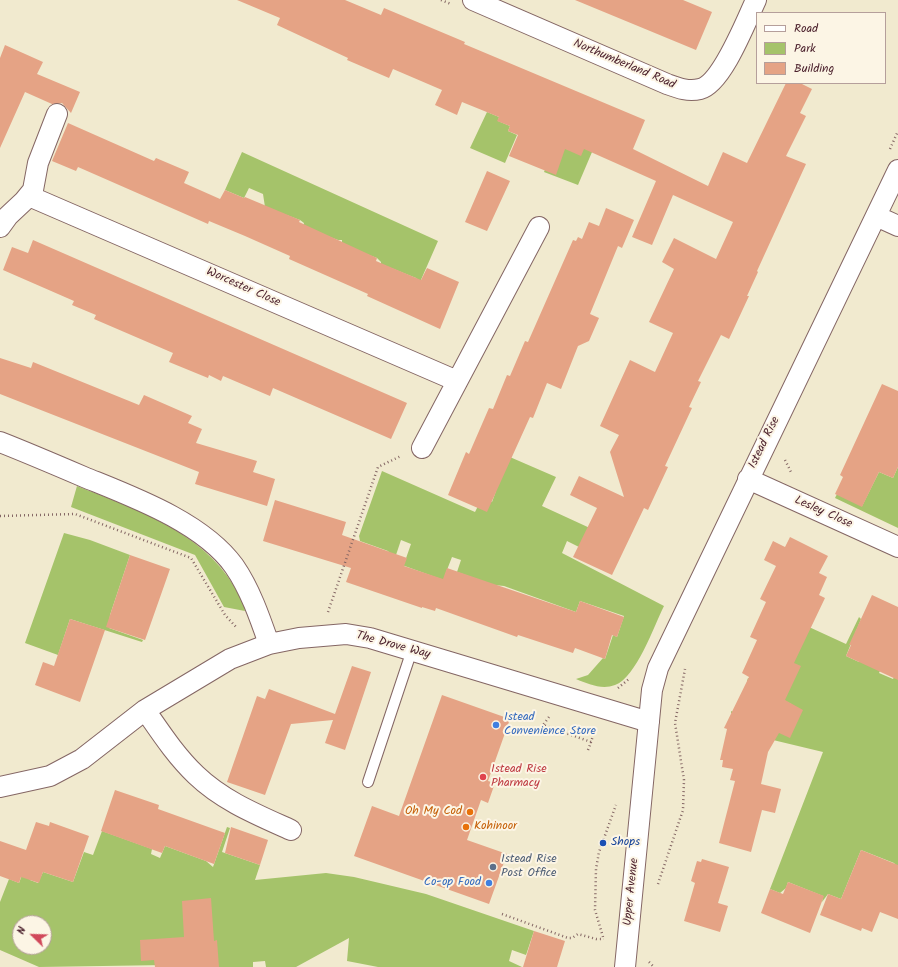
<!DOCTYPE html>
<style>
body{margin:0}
#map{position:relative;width:898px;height:967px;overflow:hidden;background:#f1eacf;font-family:Kalam,sans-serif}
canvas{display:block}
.legend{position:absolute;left:756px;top:12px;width:130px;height:72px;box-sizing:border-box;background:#fcf5e5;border:1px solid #b59f9b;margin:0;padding:5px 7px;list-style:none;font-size:12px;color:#4a1f2b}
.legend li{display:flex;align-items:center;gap:8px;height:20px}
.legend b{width:20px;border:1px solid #b59f9b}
.north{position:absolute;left:12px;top:915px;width:40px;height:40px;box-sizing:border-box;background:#fcf5e5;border:1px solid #b59f9b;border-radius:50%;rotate:293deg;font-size:11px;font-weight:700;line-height:16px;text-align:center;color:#4a1f2b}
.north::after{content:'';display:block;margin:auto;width:14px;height:18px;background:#d1495b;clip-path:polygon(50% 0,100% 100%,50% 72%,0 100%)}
</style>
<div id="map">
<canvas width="898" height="967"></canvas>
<ul class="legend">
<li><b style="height:5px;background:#fff"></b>Road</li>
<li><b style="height:11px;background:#a5c36a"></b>Park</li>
<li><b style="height:11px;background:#e5a385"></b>Building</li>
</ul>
<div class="north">N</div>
</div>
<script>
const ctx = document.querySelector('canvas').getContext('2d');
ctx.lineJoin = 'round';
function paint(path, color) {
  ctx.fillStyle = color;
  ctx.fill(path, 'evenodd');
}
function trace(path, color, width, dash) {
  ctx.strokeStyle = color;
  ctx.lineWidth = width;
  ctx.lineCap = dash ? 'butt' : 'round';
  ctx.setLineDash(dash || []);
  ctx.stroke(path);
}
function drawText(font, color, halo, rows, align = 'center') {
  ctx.font = font + ' Kalam,sans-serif';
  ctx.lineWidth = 4;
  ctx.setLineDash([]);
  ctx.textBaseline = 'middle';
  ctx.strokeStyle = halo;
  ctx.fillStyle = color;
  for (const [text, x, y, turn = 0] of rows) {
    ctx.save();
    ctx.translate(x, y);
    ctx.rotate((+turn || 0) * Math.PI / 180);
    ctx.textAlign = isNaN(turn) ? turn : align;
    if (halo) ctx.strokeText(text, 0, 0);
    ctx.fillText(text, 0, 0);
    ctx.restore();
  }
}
const green = new Path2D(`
 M487 112 499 117 498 121 510 126 508 131 517 135 505 163 470 148Z
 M587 141 595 145 578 185 544 172 555 145Z
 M242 152 438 241 420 282 416 278 381 264V262L377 258 342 245V240H338L303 227 304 223 300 220 265 207 263 194 249 188 244 198 225 190Z
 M496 451 556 477 542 506 592 529 579 547 567 541 562 553 664 606C654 626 636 678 615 685 602 690 588 684 576 679L588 675 603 658 605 659 613 635 617 637 624 616 580 601 576 612 504 586 494 585 457 572 461 560 452 557 445 575 446 581 402 565 404 564 411 544 401 540 394 561 388 551 360 541 359 536 382 471 475 512 482 498 492 502 496 491Z
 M898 467V528L835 498 837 494 862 506 879 472 893 478Z
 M77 486C133 508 201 531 234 586 238 594 244 602 245 611L224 607 195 555 71 507Z
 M64 533 90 540 130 555 110 615 109 628 143 640 142 642 70 619 58 655 25 643Z
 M772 610 846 644 859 617 861 619 846 656 859 662 885 660 879 673 893 679 898 669V868L894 863 861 850 841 899 828 894 822 902 823 896 788 882 786 888 780 893 770 889 823 752 748 734 752 723 731 713V711L777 733 791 704 747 681 748 678 787 696 763 648Z
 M227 827 230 828 222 852 260 865 255 880 326 873 354 877 426 894 534 931 526 955 512 950 509 961 522 967H378L347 961 349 938 296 967H266L265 961 253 962V967H166V965L39 967 0 950V902L9 879 19 883 25 867 30 880 38 883 43 872 73 882 84 852 93 855 102 831 152 849 151 854 160 858 165 846 206 861 213 867ZM20 923H44V947H20Z`);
const building = new Path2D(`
 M237 0H345L381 15 384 8 465 42 464 44 645 120 633 149 708 186 723 152 747 163 786 83H800L812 89 800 113 806 116 786 156 806 164 757 271 758 272 747 296H749L729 339 721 335 698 381 701 382 689 407 692 408 665 466 668 467 648 510 644 508 612 575 573 557 597 508 570 495 579 476 624 497 610 452 619 435 600 426 630 360 655 372 673 333 649 322 674 269 662 262 674 238 716 259 733 222 673 195 652 245 632 237 656 181 584 149 581 156 565 149 556 175 509 156 518 135 508 131 510 126 497 121 499 117 462 102 457 115 435 105 442 90 393 69 389 78 347 60 348 58 277 25 280 18Z
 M575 0H683L712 12 696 50Z
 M5 45 43 62 37 74 80 92 71 113 62 103 52 104 25 92 0 148V58Z
 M68 123 154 161 156 158 189 172 184 183 220 199 225 190 244 198 245 197 300 220 299 222 377 258 376 261 421 280 427 268 459 282 440 329 367 296 368 294 289 259 290 256 245 236 209 221 208 224 78 167 76 171 52 161Z
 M487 171 510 181 487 231 465 222Z
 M606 208 634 220 622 248 618 246 590 314 599 318 589 341 578 346 561 389 547 383 533 418 530 417 487 512 448 495 466 452 469 454 489 408 493 409 507 375 510 376 525 341 528 342 573 240 576 241 578 237 582 239 589 222 599 226Z
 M33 240 407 403 391 439 273 388 270 396 223 376 221 381 209 375 208 378 169 362 173 353 94 319 96 315 72 305 74 301 3 270 12 247 28 253Z
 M0 358 31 368 33 362 139 405 144 395 192 416 188 423 202 429 196 443 257 461 253 472 275 479 267 506 195 484 199 472 0 394Z
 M882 384 898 391V467L893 478 879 472 862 507 835 494 843 477 840 475Z
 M275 500 346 522 342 535 407 558 404 566 443 579 447 568 576 612 580 601 624 617 617 637 612 635 605 659 575 648 573 653 518 635 517 637 436 608 435 611 422 607V608L346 582 351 568 263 541Z
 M790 537 828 556 819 573 827 577 819 595 825 598 794 663 801 666 785 700 803 710 790 738 779 733 768 752 761 784 781 789 775 813 762 810 751 852 719 843 735 781 730 780 733 769 722 767 723 760H720L727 729 724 728 749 677 742 673 757 640 750 637 766 602 760 599 776 566 764 560 773 541 785 547Z
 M130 555 170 569 145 640 106 627Z
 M872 595 898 607V680L846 656 851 645H849Z
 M70 619 105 630 80 702 35 685 43 662 54 666Z
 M352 666 371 672 345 750 325 743 333 720 291 724 265 795 227 782 257 696 265 699 269 689 335 714Z
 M442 695 510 719 488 781 495 783 488 803 481 800 467 840 507 854 489 904 354 856 372 806 399 816Z
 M115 790 159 805 158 809 225 833 214 864 165 846 162 853 101 831Z
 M36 822 49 826 50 822 89 836 73 882 43 872 39 883 21 877 19 883 0 876V841L26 850Z
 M231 827 268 840 260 865 225 853Z
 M861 850 898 865V919L880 912 872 932 862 928 861 931 820 915 828 894 841 899Z
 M702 859 729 867 718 903 728 906 720 932 684 921 695 883 691 881 697 861 701 862Z
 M788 882 824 896 810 933 761 913 770 889 783 894Z
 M211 898 214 941 217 940 219 967H155L154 960 141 961 140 940 184 937 182 901Z
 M534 931 565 941 557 967H523Z`);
const path = new Path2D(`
 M441 0 451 4
 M890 149 898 131
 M785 460 791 472
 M0 516 75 514 191 558 225 615 237 628
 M328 612 378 467 401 456
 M618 688 629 679
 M549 717 543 725 591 742 595 729
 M588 750 591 742
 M658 884 683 810 684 780 675 723 685 669
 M502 914 568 938H572L578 934 596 939H604
 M603 937 595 910 596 869 599 852 616 805
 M649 962 654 967`);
const lane = new Path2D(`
 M368 782 412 650`);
const street = new Path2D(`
 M473 0 667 84C678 88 688 92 700 89 722 84 746 21 756 0
 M29 196 457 381
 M876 216 898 226
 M0 227 8 216 24 201 33 190 38 163 57 114
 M0 442C28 453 56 465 84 477 133 497 202 522 234 566 250 589 260 618 269 644
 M422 448 539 227
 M748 479 898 547
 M145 710C161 733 176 756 196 775 223 801 258 815 291 830
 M0 787 50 776 82 759 145 710 230 659 269 644 299 638 346 634 370 638 649 722
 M625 967 652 690 658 668 898 170`);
const markers = [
 [496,725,4,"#3f7fe0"],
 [483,777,4,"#e0444e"],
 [470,812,4,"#e8710a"],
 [466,827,4,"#e8710a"],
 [603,843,4,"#1a4fb4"],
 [493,867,4,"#5c6f8a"],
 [489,883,4,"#3f7fe0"]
];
const streetNames = [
 ["Northumberland Road",624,65,23],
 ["Worcester Close",243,288,24],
 ["Istead Rise",765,443,-64],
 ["Lesley Close",823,513,24],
 ["The Drove Way",393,646,15],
 ["Upper Avenue",632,892,-84]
];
const shopNames = [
 ["Istead",504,718],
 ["Convenience Store",504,732],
 ["Co-op Food",481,883,"right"]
];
const healthNames = [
 ["Istead Rise",491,770],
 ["Pharmacy",491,784]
];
const foodNames = [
 ["Oh My Cod",462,812],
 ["Kohinoor",474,827,"left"]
];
const transitNames = [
 ["Shops",611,843]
];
const serviceNames = [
 ["Istead Rise",501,860],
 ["Post Office",501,874]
];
paint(green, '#a5c36a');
paint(building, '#e5a385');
trace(lane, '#846664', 12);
trace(street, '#846664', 22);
trace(path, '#846664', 2.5, [1, 3]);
trace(lane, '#fff', 10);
trace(street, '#fff', 20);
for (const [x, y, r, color] of markers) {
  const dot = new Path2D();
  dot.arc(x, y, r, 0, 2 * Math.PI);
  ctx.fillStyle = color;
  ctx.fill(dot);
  trace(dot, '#fcf5e5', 1.5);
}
drawText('12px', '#4a1f2b', '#fcf5e5', streetNames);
drawText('12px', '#366cbe', '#fcf5e5', shopNames, 'left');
drawText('12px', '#be3a42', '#fcf5e5', healthNames, 'left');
drawText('12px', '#c56008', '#fcf5e5', foodNames, 'right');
drawText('12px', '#164399', '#fcf5e5', transitNames, 'left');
drawText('12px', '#4e5e75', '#fcf5e5', serviceNames, 'left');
</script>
